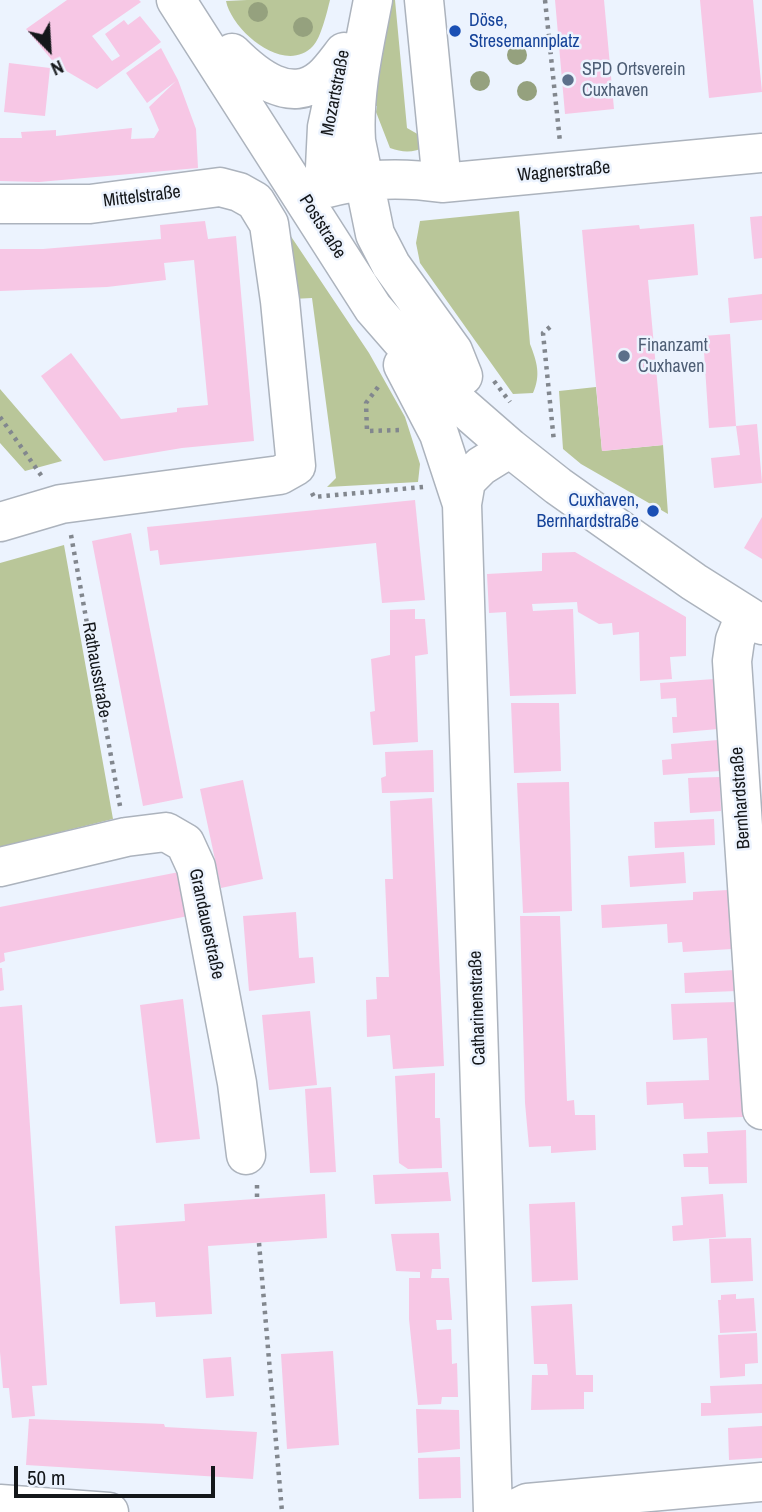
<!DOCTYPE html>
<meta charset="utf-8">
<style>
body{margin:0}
#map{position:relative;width:762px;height:1512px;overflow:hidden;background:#ecf3fe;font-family:"Archivo Narrow",sans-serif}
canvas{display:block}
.north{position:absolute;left:14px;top:14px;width:70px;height:70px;-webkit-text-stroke:5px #ecf3fe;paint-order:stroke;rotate:156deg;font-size:19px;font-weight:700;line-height:28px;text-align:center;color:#14171a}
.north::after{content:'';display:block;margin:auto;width:24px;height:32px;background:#14171a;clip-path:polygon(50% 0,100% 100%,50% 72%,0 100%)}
.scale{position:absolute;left:14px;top:1466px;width:201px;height:32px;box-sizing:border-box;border:4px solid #14171a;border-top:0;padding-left:9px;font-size:21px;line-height:24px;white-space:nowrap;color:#14171a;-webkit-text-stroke:5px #ecf3fe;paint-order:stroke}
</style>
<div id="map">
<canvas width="762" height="1512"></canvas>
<div class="north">N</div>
<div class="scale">50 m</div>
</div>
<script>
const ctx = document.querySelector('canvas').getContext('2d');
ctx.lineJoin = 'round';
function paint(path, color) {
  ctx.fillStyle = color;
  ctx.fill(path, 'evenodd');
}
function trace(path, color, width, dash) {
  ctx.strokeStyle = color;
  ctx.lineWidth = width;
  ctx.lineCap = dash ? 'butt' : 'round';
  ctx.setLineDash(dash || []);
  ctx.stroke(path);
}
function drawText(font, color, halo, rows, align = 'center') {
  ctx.font = font + ' "Archivo Narrow",sans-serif';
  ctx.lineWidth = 5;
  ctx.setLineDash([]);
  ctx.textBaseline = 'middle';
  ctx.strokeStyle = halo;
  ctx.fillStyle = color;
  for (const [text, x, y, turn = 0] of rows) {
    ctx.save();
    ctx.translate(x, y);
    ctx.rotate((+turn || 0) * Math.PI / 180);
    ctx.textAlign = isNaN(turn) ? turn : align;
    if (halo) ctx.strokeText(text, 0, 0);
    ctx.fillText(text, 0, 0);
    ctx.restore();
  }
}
const green = new Path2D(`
 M247 0H330C327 12 321 38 313 46 285 76 232 31 226 1Z
 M380 0H395L407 128 428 140 427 146C413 153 404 153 390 148L376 112 377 106H364Z
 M519 211 530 344C537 362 541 375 533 393L513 394 420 263 416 243 420 221Z
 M284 226 369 353 405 417 420 464 418 482 327 487 336 478 312 298 292 299Z
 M596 387 602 451 663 445 668 514 581 464 563 449 559 391Z
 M0 389 62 461 25 471 0 443Z
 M64 545 113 819 0 847V563Z`);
const building = new Path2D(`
 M67 0H139L141 2 92 36 112 61 120 56 105 34 124 20 128 25 140 16 161 42 97 89 56 65 26 29Z
 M555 0H604L614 109 565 114Z
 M700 0H753L762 92 709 98Z
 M161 48 178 80 196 129 198 168 39 182 0 181V138H22L21 132 56 130V136L132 128 131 139 154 138 159 130 149 107 176 81 147 103 126 73Z
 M9 63 50 68 45 116 4 112Z
 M762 216V258L754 259 750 217Z
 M205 221 208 239 236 236 254 441 182 448 104 461 41 376 71 353 121 419 177 412V408L208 405 194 260 164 263 166 280 107 287 0 291V249H43L161 239 160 225Z
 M694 224 698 275 648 280 663 445 602 451 582 230 639 225 640 229Z
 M762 294V320L730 323 728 298Z
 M730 334 736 426 757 424 762 483 714 488 711 458 740 455 736 426 709 428 703 336Z
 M415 500 425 600 382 603 376 543 160 565 158 550 150 551 147 527Z
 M762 517V559L744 548Z
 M131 533 183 798 143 806 92 541Z
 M575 552 686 617V656L670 657 672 679 640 681 639 632 613 635 612 623 599 624 578 612 577 602 532 604 533 611 573 609 576 694 510 696 506 612 489 613 487 574 542 571V553Z
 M415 609V619H425L428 654 415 656 418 742 373 745 370 712 375 711 371 659 390 655V610Z
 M714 679 718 729 673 733 672 717H677L676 698 661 699 660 683Z
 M511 703H559L561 771 514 773Z
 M718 740 720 771 663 775 662 760 672 759 671 744Z
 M433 750 434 792 382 793 381 778 386 776 385 752Z
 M720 777 721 811 690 813 688 778Z
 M243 780 263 879 221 888 200 789Z
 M569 782 572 911 523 913 517 783Z
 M432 798 444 1066 393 1069 390 1035 367 1037 366 1000 377 999 376 977H389L385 879H393L390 801Z
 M714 819 715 845 655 848 654 822Z
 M684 852 686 883 630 887 628 856Z
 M179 872 188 916 4 953 5 961 0 963V907Z
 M728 890 732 949 683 952 682 942 668 943 667 924 602 928 601 905 693 900V892Z
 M296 912 299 958 313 957 315 983 249 991 243 916Z
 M520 916H560L567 1101 574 1100 575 1115H595L596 1150 551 1153V1146L529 1147 525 1103Z
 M0 968H2L4 990 0 991Z
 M735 970 737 991 685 993 684 973Z
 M183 999 200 1139 156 1143 140 1005Z
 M737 1002 743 1117 684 1119 683 1103 647 1105 646 1082 709 1080 707 1038 673 1040 671 1004Z
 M22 1005 47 1385 32 1386 35 1416 12 1418 9 1388H3L0 1352V1007Z
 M310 1011 317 1085 269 1090 262 1015Z
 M435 1073V1118H440L442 1168 408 1169 399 1163 395 1076Z
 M331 1087 336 1172 310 1173 305 1089Z
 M746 1130 747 1183 709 1184 708 1167H684L683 1154 708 1153 707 1132Z
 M448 1172 451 1201 375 1204 373 1175Z
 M325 1194 327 1238 208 1246 212 1314 156 1317 155 1302 120 1304 115 1226 185 1221 184 1204Z
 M723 1194 726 1237 673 1241 672 1226 683 1225 681 1197Z
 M575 1202 578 1280 532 1282 529 1204Z
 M439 1233 441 1269H432L431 1278H449L452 1320H436L437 1330 451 1329 452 1364 457 1363 458 1397H442L441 1404 418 1405 409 1319V1278H420V1272L396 1271 391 1234Z
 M751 1238 753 1281 711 1283 709 1239Z
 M736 1294V1299L754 1298 756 1331 720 1333 718 1300H721V1295Z
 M572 1304 576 1375H593V1392H584V1409L531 1410 532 1375H548L547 1364H534L531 1306Z
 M757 1333 758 1363 745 1364V1376L720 1378 718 1335Z
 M333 1351 339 1445 287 1449 281 1354Z
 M231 1357 234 1396 206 1398 203 1359Z
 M762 1384V1413L701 1416V1403H711L710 1386Z
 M416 1409 459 1410 460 1449 418 1453Z
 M29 1419 164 1424 165 1427 257 1432 253 1479 26 1465Z
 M762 1426V1458L729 1460 728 1428Z
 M460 1457 461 1498 419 1499 418 1458Z`);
const path = new Path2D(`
 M545 0 560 142
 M550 327 543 333 554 442
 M494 381 510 402
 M378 387 366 403 367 431 401 430
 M0 417 43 478
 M312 493 314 497 423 487
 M71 535 120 806
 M257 1185V1199
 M259 1243 282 1512`);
const minor = new Path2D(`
 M176 0 373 308 448 394 510 448 558 486 694 582 762 625
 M373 0C364 47 353 93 356 141L375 234 391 265 453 351 463 376
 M424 0 442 183
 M232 53C255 76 290 105 322 78 330 71 337 61 344 52
 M324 188 327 127 340 67
 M302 196C347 179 395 176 442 183L762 153
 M0 204H90L220 187 239 192 255 201 269 224 280 301 296 466 280 475 61 504 0 522
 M403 365 439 434 462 504
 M745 615 735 640 732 661 762 1110
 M0 867 126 837 166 832 185 843 196 867 237 1083 246 1155
 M0 1504 109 1512
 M493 1512 462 504 466 481 481 466 510 448
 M509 1512 527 1503 762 1482`);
const trees = [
 [258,12],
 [303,27],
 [517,55],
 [480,81],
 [527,91]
];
const markers = [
 [455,31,7,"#1a4fb4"],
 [568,80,7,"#5c6f8a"],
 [624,356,7,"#5c6f8a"],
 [653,511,7,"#1a4fb4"]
];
const transitNames = [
 ["Döse,",469,21],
 ["Stresemannplatz",469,42],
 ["Cuxhaven,",639,501,"right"],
 ["Bernhardstraße",639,522,"right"]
];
const serviceNames = [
 ["SPD Ortsverein",582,70],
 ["Cuxhaven",582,91],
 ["Finanzamt",638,346],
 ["Cuxhaven",638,367]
];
const streetNames = [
 ["Mozartstraße",336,93,-79],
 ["Wagnerstraße",564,172,-5],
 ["Mittelstraße",142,197,-7],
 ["Poststraße",322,227,58],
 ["Rathausstraße",96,670,80],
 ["Bernhardstraße",741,798,-94],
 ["Grandauerstraße",206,924,78],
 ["Catharinenstraße",478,1008,-92]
];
paint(green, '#b9c699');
paint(building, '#f7c7e5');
trace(minor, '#acb3bd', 41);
trace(path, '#82878e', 4.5, [3.5, 5]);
trace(minor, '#fff', 38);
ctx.fillStyle = '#95a17e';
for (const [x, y] of trees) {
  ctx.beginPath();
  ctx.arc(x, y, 10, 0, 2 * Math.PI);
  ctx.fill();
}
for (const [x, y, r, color] of markers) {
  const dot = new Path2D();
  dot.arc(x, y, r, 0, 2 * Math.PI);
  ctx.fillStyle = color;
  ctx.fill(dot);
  trace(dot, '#ecf3fe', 2.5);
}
drawText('18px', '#164399', '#ecf3fe', transitNames, 'left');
drawText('18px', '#4e5e75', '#ecf3fe', serviceNames, 'left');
drawText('18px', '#14171a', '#ecf3fe', streetNames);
</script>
